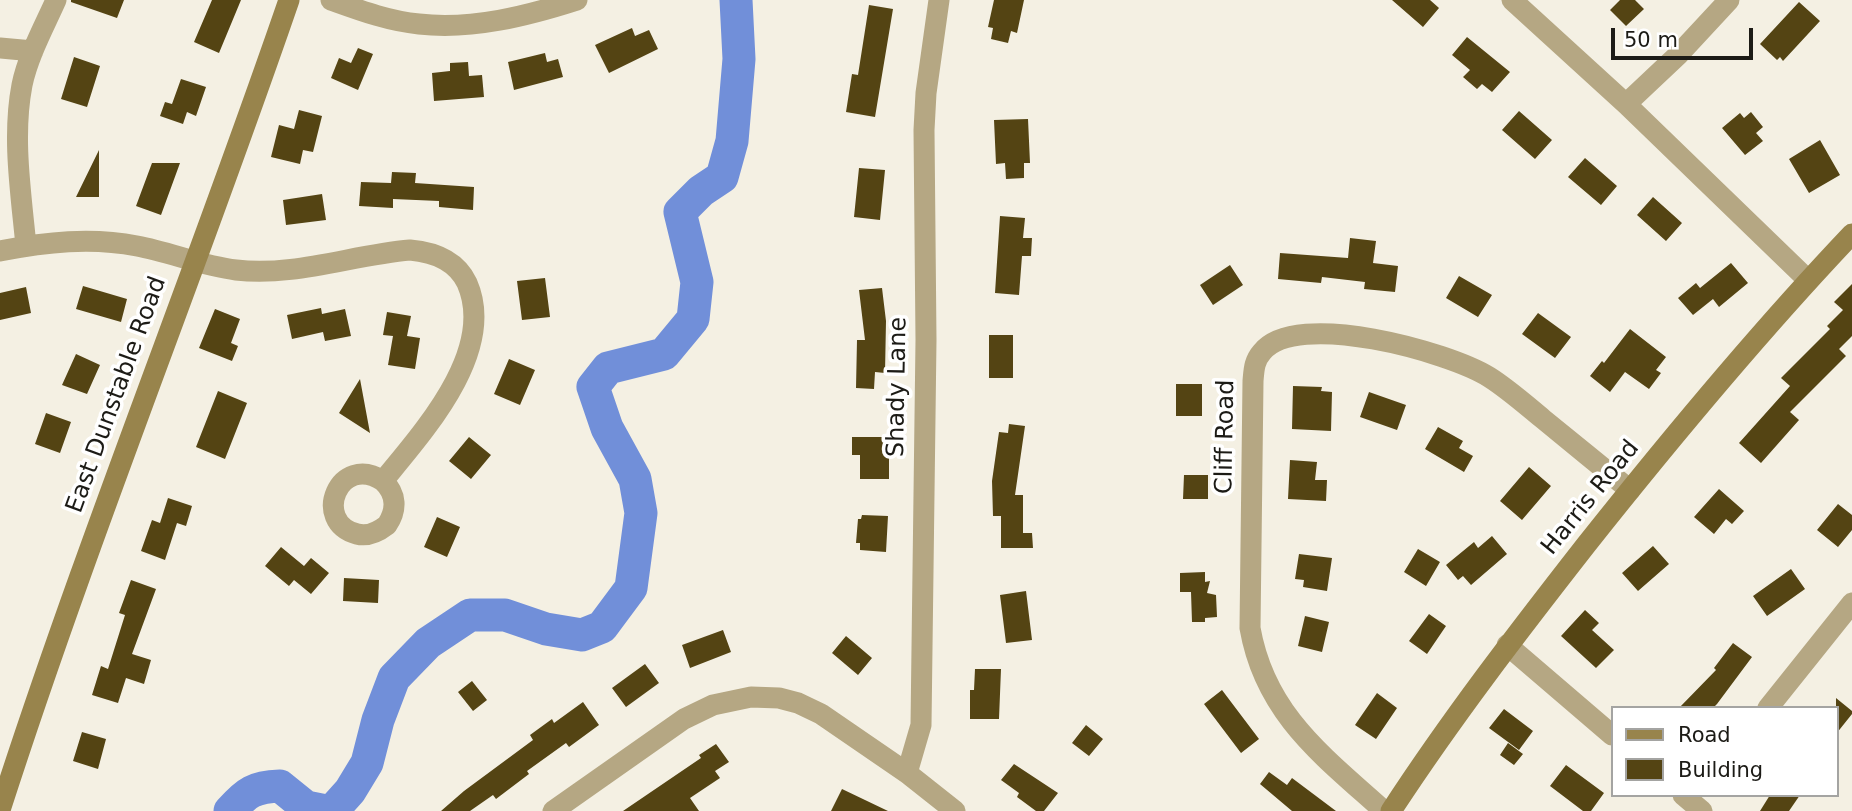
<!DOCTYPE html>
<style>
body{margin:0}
#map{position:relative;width:1852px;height:811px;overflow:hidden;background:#f4f0e3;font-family:"DejaVu Sans",sans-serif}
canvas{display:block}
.legend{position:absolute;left:1611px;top:706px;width:228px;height:91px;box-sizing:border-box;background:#fff;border:2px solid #a4a4a2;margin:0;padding:9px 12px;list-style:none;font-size:21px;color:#1c1b16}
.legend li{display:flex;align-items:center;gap:14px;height:35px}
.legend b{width:35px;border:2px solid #a4a4a2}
.scale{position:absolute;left:1611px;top:28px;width:142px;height:32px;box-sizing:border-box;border:4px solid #1c1b16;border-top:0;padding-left:9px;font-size:21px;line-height:24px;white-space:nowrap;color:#1c1b16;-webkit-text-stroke:5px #fff;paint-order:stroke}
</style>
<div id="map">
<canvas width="1852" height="811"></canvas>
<ul class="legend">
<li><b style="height:9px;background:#98844c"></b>Road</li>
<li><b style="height:19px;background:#544413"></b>Building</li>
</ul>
<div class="scale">50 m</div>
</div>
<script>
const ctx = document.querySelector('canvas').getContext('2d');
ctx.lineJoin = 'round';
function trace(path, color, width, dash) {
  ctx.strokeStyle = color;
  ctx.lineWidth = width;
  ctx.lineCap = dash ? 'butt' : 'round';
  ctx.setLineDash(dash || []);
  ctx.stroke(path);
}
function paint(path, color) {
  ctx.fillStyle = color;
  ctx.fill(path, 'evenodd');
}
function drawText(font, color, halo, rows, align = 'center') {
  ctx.font = font + ' "DejaVu Sans",sans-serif';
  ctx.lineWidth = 7;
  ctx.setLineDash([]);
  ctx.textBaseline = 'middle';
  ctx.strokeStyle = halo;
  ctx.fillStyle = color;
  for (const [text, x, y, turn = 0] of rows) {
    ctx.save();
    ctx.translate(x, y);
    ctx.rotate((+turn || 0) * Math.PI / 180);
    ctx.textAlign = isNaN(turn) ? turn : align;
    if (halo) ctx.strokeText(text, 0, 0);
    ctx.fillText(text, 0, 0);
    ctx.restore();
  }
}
const river = new Path2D(`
 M230 811C247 792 254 787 280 786L306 807 326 811
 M332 811 350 791 367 763 378 720 394 678 428 643 470 615H505L546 629 582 635 602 627 631 588 641 513 635 479 607 428 593 387 608 368 664 354 693 319 697 282 680 212 701 191 722 177 732 141 739 59 736 0`);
const building = new Path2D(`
 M71 0H124L117 18 71 2Z
 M212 0H241L219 53 194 42Z
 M994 0H1024L1017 33 1011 31 1008 43 991 39 993 28 988 27Z
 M1392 0H1430L1439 8 1423 27Z
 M1620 0H1635L1644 9 1626 26 1610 10Z
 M1799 2 1820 21 1783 61 1780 57 1777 60 1760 44Z
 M869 5 893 9 875 117 846 112 852 74 858 75Z
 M632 28 635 36 649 30 658 49 609 73 595 45Z
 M1467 37 1510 72 1492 92 1482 84 1477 89 1463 77 1470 70 1452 55Z
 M358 48 373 54 358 90 331 78 339 58 351 63Z
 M545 53 547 62 558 59 563 77 514 90 508 62Z
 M74 57 100 66 87 107 61 99Z
 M468 62 469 76 482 75 484 97 434 101 432 73 450 71V63Z
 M181 79 206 87 196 116 187 112 183 124 160 116 165 102 172 104Z
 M299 110 322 116 313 152 303 150 300 164 271 157 279 125 294 129Z
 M1519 111 1552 140 1535 159 1502 130Z
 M1751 112 1763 127 1756 133 1763 141 1745 155 1722 128 1740 113 1744 118Z
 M1028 119 1030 163H1024V178L1006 179 1005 163 996 164 994 120Z
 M1820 140 1840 175 1809 193 1789 159Z
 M99 150V197H76Z
 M1585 158 1617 186 1601 205 1568 177Z
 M152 163H180L161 215 136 206Z
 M859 168 885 170 880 220 854 217Z
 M392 172 416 173 415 183 474 187 473 210 439 207V201L393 199V208L359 206 361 182 391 183Z
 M322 194 326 220 286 225 283 200Z
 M1653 197 1682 223 1666 241 1637 215Z
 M1000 216 1025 218 1023 238H1032L1031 256H1022L1019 295 995 293Z
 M1350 238 1376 241 1373 263 1398 266 1395 292 1364 289 1365 282 1322 277 1321 283 1278 279 1280 253 1348 258Z
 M1731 263 1748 283 1719 307 1713 299 1693 315 1678 298 1696 283 1700 288Z
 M1230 265 1243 285 1213 305 1200 285Z
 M1459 276 1492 295 1478 317 1446 298Z
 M545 278 550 317 522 320 517 281Z
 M1852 284V336L1839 349 1846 356 1790 412 1799 420 1761 463 1739 443 1790 386 1781 378 1830 329 1827 326 1843 310 1834 302Z
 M83 286 127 299 121 322 76 309Z
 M26 287 31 313 0 320V293Z
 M882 288 886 321 885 373 875 372 874 389 856 388 857 340H865L859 290Z
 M321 308 322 314 345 309 351 336 325 341 323 332 292 339 287 315Z
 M215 309 240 319 231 343 238 346 232 361 199 348Z
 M387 312 411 316 407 336 420 338 415 369 388 365 393 336 383 335Z
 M1538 313 1571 337 1555 358 1522 334Z
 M1630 329 1666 357 1656 370 1661 373 1649 389 1625 372 1610 392 1590 376 1602 361 1604 363Z
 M989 335H1013V378H989Z
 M76 354 100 365 87 394 62 385Z
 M509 359 535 370 520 405 494 394Z
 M360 379 370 433 339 413Z
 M1176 384H1202V416H1176Z
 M1293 386 1322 387 1321 391 1332 392 1331 431 1292 429Z
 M218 391 247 403 225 459 196 447Z
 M1369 392 1406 405 1397 430 1360 417Z
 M46 413 71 422 60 453 35 444Z
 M1009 424 1025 426 1015 495H1023V533H1032L1033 548H1001V516H993L992 481 999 432 1008 433Z
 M1438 427 1463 441 1459 448 1473 456 1464 472 1425 449Z
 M469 437 491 455 471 479 449 461Z
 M852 437H889V479H860V455H852Z
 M1290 460 1317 462 1315 480H1327L1326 501 1288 499Z
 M1529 467 1551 486 1522 520 1500 501Z
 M1184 475H1208V499H1183Z
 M1719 489 1744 511 1732 524 1726 519 1714 534 1694 517Z
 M168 498 192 506 186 526 177 523 165 560 141 551 152 520 160 523Z
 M1838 504 1852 515V530L1838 547 1817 530Z
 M862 515 888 516 886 552 860 550V543H856L858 519H861Z
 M437 517 460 527 447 557 424 547Z
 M1492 536 1507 554 1471 585 1463 576 1458 580 1446 565 1474 542 1478 548Z
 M1653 546 1669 564 1638 591 1622 573Z
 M281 547 304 566 311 558 329 573 311 594 294 580 289 586 265 566Z
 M1418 549 1440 562 1426 586 1404 572Z
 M1299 554 1332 558 1327 591 1303 587 1304 580 1295 579Z
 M1791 569 1805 589 1767 616 1753 596Z
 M1205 572V582L1210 581 1207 593 1216 595 1217 617 1205 618V622H1192L1191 592H1180V573Z
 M344 578 379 580 378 603 343 601Z
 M131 580 156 589 132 654 151 660 144 684 126 678 118 703 92 695 101 666 108 669 125 615 119 613Z
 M1026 591 1032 640 1006 643 1000 595Z
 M1585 610 1599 623 1592 630 1614 650 1596 668 1561 636Z
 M1429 614 1446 626 1427 654 1409 641Z
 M1305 616 1329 622 1322 652 1298 646Z
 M723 630 731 652 690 668 682 645Z
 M846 636 872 658 858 675 832 653Z
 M1733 643 1752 657 1717 704 1713 708H1679L1716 670 1714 668Z
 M645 664 659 683 626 707 612 688Z
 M975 669H1001L999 719H970V690H974Z
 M472 681 487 700 473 711 458 692Z
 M1222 690 1259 739 1241 753 1204 704Z
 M1377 693 1397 708 1376 739 1355 725Z
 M1836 698 1852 711V714L1836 734Z
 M583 702 599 725 569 747 566 743 527 771 529 774 496 799 493 795 470 811H441L464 791 533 740 530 735 552 719 554 723Z
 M1504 709 1533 731 1519 750 1489 728Z
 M1086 725 1103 739 1089 756 1072 743Z
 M82 732 106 739 98 769 73 761Z
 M1508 743 1523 754 1514 765 1500 755Z
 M716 744 729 762 715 771 720 778 690 798 699 811H623L701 758 699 755Z
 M1014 764 1058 793 1044 811H1036L1017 797 1019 793 1001 780Z
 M1566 765 1604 793 1591 811H1583L1550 786Z
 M1269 772 1287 785 1292 778 1336 811H1292L1260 784Z
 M842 789 888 811H831Z
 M1770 795H1800L1789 811H1760Z`);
const street = new Path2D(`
 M331 0C359 10 388 21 419 24 472 30 527 16 577 0
 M1512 0 1626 104 1808 280
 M0 48 33 51
 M1626 104 1678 55 1729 0
 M26 246C21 193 12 137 22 85 28 56 44 27 56 0
 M0 251C46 242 91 237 137 246 170 252 202 266 236 270 294 277 352 255 410 250 433 252 456 260 467 283 497 351 423 432 383 481 397 494 397 510 387 525 378 532 368 537 357 534 311 522 339 452 383 481
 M1507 645 1612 735
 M1768 708 1852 603
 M907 773 921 725 926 340 924 130 926 93 939 0
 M1683 795 1702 811
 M553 811 684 719 713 705 751 697 779 698 798 703 821 714 907 773 955 811
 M1384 811C1323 756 1265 714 1250 628L1253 381C1254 370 1254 361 1262 352 1296 309 1449 352 1489 377 1508 389 1526 405 1543 419 1572 443 1601 466 1630 490`);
const secondary = new Path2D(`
 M0 810C88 537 196 271 289 0
 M1391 811C1451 719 1518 632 1586 545 1671 438 1758 333 1852 234`);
const streetNames = [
 ["Shady Lane",898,387,-89],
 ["East Dunstable Road",117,395,-70],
 ["Cliff Road",1226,437,-89],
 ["Harris Road",1591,498,-51]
];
trace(river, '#718fd9', 33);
paint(building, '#544413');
trace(street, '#b5a783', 21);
trace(secondary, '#98844c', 21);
drawText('24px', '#1c1b16', '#fff', streetNames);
</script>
